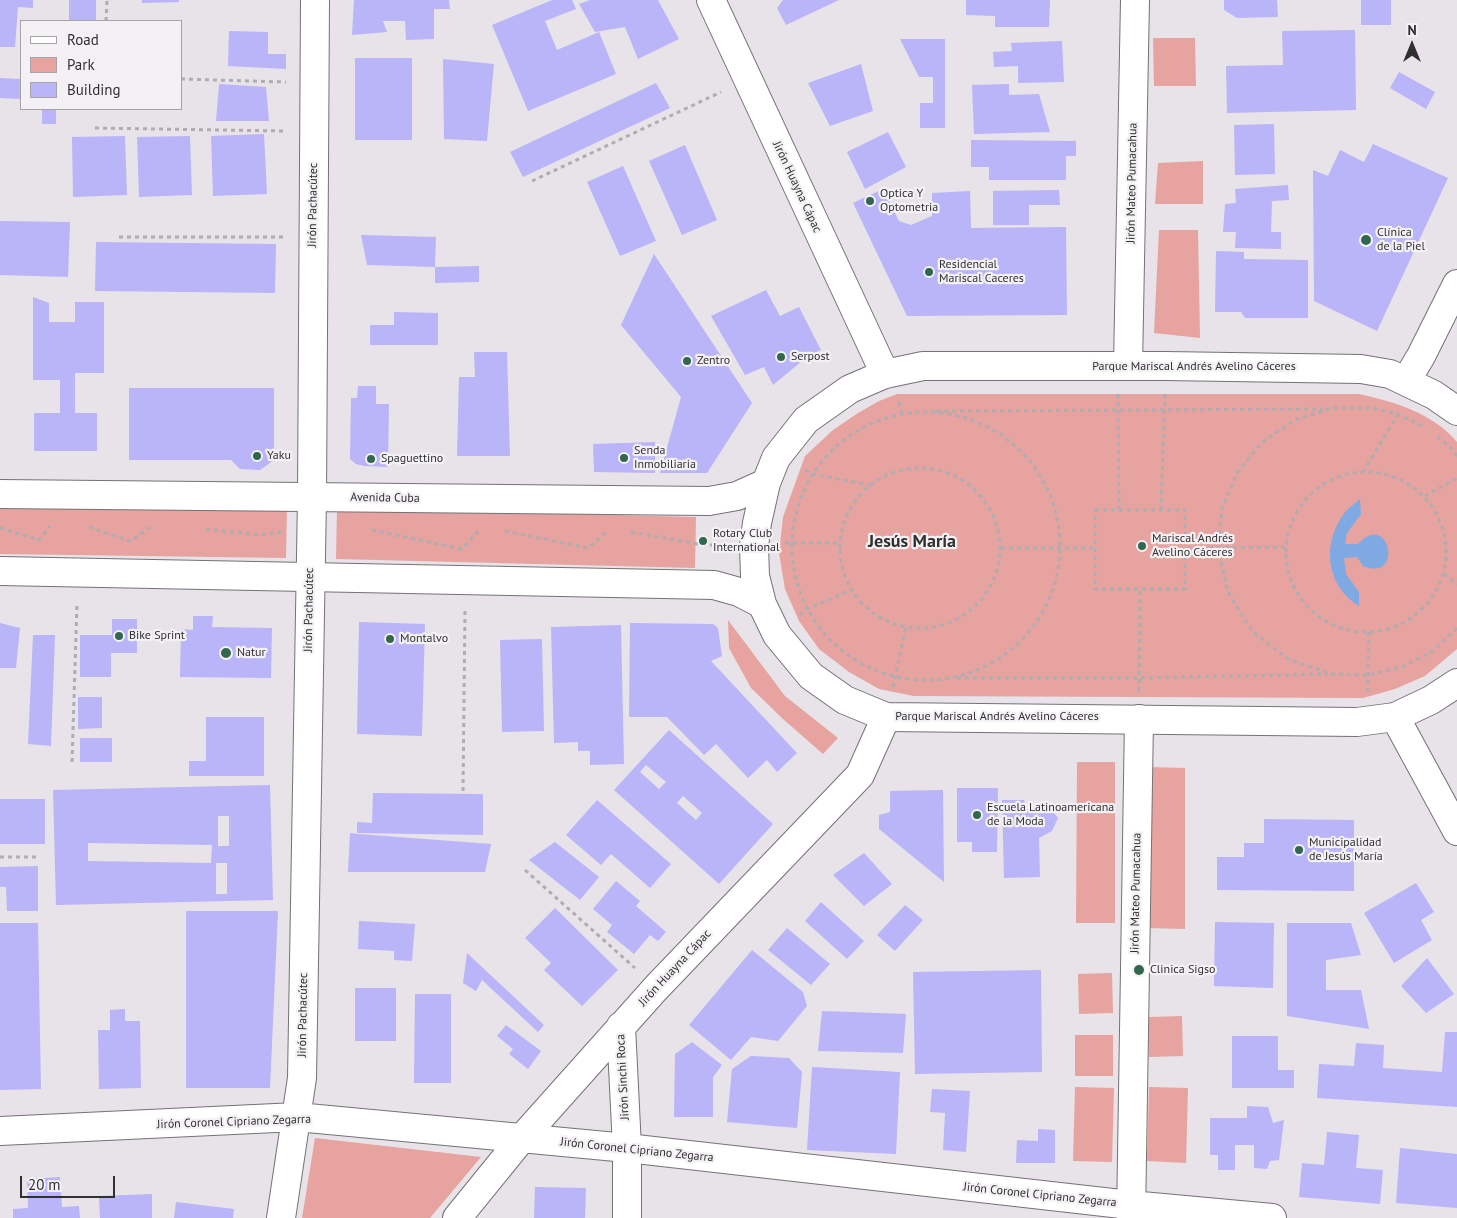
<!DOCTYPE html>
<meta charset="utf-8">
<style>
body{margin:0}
#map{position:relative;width:1457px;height:1218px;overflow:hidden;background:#e7e3e8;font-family:"PT Sans",sans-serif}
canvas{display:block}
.legend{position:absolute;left:20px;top:20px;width:162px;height:90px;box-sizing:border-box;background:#f4f1f5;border:1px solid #a6a4a7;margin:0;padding:6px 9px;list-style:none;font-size:15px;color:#313031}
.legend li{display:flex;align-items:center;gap:10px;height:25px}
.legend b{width:25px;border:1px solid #a6a4a7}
.north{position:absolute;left:1387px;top:20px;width:50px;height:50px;-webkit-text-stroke:4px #f4f1f5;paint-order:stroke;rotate:0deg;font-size:14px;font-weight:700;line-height:20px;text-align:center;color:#313031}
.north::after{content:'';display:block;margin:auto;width:18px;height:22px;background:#313031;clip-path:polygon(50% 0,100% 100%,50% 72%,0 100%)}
.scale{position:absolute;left:20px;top:1176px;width:95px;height:22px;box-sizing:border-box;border:2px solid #313031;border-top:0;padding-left:6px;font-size:15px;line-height:18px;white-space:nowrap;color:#313031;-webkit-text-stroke:4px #f4f1f5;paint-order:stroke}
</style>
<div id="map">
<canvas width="1457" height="1218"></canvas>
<ul class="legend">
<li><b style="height:6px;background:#fff"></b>Road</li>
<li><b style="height:14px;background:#e6a39f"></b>Park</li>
<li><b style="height:14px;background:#bab4f8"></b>Building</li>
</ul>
<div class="north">N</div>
<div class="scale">20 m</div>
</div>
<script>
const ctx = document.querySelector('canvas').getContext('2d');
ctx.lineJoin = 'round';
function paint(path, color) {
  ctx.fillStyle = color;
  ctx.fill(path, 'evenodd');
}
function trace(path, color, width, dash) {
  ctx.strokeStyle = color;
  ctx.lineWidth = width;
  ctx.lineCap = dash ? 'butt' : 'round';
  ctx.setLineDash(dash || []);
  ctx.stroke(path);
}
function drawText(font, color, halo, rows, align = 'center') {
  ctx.font = font + ' "PT Sans",sans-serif';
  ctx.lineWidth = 4.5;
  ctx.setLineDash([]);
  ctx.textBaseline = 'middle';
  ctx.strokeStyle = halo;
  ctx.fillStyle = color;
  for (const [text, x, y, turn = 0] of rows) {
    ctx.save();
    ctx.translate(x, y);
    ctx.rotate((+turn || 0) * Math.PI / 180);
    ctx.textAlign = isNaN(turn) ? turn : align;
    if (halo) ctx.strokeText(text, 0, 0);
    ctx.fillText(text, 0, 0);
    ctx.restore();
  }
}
const green = new Path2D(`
 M1153 38H1195L1196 86H1154Z
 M1203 161V204H1155L1158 163Z
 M1159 230H1198L1200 338 1154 333Z
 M897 394H1359C1395 402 1433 413 1457 442V649L1425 676 1395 689 1363 698 914 696 879 689 849 672 819 649 799 621 785 589 779 553 783 517 805 456 833 430 858 413 879 401Z
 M0 503 287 507 286 558 0 554Z
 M337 508 696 517 695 568 336 559Z
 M728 620 785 696 838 738 823 754 783 719 751 688 729 648Z
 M1077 762H1115V923H1076Z
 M1147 767 1185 768V929L1147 928Z
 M1112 973 1113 1013 1079 1014 1078 974Z
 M1182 1016 1183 1056 1149 1057 1148 1017Z
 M1075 1035H1113V1076H1075Z
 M1075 1087 1114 1088 1112 1162 1073 1161Z
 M1149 1087 1188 1088 1186 1163 1147 1161Z
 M315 1138 481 1157 430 1218H302Z`);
const water = new Path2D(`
 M1360 499 1361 514 1347 533 1345 544H1358C1389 509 1405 583 1363 566L1357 557 1344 558 1346 574 1359 592V606C1326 586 1322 545 1343 515 1347 509 1354 504 1360 499Z`);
const building = new Path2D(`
 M0 0H33V8L18 7 15 47H0Z
 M69 0H96V21H69Z
 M142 0H179V2L142 3Z
 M354 0H449L450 9H434V39L406 40 405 21H383L387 32 352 35Z
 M552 0H572L576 9 545 21 557 50 599 32 616 74 528 111 492 25Z
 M590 0H658L679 39 638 59 625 27 595 32 579 4Z
 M783 0H839L786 25 777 8Z
 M966 0H1050L1049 27H995V16L966 15Z
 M1224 0H1277L1278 17 1237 18 1224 10Z
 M1361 0H1391V25H1361Z
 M1355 30 1356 110 1227 113 1226 66 1283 65 1282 31Z
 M229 31 268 32V54H286V69L228 66Z
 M900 39H945V128H920V103H933V77H919Z
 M1062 41 1064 82 1018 83V66L994 67 993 52 1012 51 1011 43Z
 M355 58H412V140H355Z
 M443 59 494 64 487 141 444 139Z
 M861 64 873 111 830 126 808 83Z
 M1399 72 1435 92 1426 109 1390 88Z
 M0 78 21 79V99L0 98Z
 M656 83 670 108 523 177 510 152Z
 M219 84 266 87 269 121H216Z
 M1009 84V95L1039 94 1050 132 974 134 972 85Z
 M42 109H56V124H42Z
 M1274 124 1275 174 1235 175 1234 125Z
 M888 132 906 167 865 189 847 152Z
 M264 134 267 194 213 196 211 136Z
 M125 136 127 195 73 197 72 137Z
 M190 136 192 195 139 197 137 137Z
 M971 140 1076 141V156H1066V180H989V167H971Z
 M1373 144 1448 178 1377 331 1314 301 1313 170 1328 176 1340 150 1364 162Z
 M685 145 717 220 682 235 649 161Z
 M623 166 656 241 620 256 587 182Z
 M1288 185 1289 200 1272 201 1271 232H1281V249L1235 248 1236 232H1223L1225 204 1236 203 1235 189Z
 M883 189 899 221 911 225 932 216V193L970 191 971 228 1066 227 1067 315 907 316 853 203Z
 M1059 190 1060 205H1029V225H993V191Z
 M0 221 70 222 68 277 0 275Z
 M361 235 436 237 435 267 367 265Z
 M96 242 276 244 275 293 95 291Z
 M1216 251 1244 252V259L1308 260V318H1245L1241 312H1215Z
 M654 254 752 403 707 473H660L681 397 621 325Z
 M479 266V282L435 283V267Z
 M766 290 780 316 799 307 821 350 808 356 773 385 764 367 745 375 711 316Z
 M33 297 49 303V322H75V302H104V373H75V413H97V451H34V413H60V380H33Z
 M394 312 438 313V345H370V325H394Z
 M474 352H507L510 456H457L459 377H475Z
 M358 386H376V404H389L388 467 364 466 356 464 350 459 351 398H357Z
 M129 388H274V460L260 470 240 469 231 460H129Z
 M655 442V473L594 472 593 444Z
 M193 616H213L212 627 272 628 271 678 180 677 181 629 193 630Z
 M112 619H137V653H111V677H80V635H112Z
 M359 622 425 624 422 736 357 734Z
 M0 623 20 628 16 668H0Z
 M630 623 713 624 718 628 722 656 711 661 797 753 777 772 767 760 748 778 716 744 704 755 667 717H629Z
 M621 625 624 764 590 765V751H578V742L554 743 551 627Z
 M33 635H55L51 746 28 744Z
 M542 639 544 731 502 732 500 640Z
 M78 697H102V728L78 729Z
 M206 717H264V776H189V761H206Z
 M669 730 773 824 719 884 614 790ZM646 765 666 782 659 789 640 772ZM683 796 702 813 696 820 677 803Z
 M80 738H112V762H80Z
 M270 785 273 900 56 905 53 790ZM218 816H229V846H218ZM88 843 212 845 211 863 88 861ZM216 863H227V894H216Z
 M957 788H998L997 852H972V842H957Z
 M943 790 944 882 879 829V815L890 812V791Z
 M373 793 483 794V835L357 833V822L372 823Z
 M0 799H45V844H0Z
 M597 800 671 864 650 888 611 854 601 865 566 835Z
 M1002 800H1024L1026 809H1051L1058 818 1052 831 1039 838 1040 877 1004 878Z
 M1264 819 1354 820V891L1217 890V857H1244V843H1264Z
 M350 833 358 834 491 844 485 872H348Z
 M555 842 599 877 580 900 529 860Z
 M864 853 892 884 864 906 833 875Z
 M38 866V911H7L6 887H0V867Z
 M616 881 640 901 636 906 666 932 658 941 650 935 634 954 607 932 612 925 593 909Z
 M1416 883 1434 912 1421 920 1432 940 1394 963 1364 913Z
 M821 902 864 941 847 959 805 921Z
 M905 905 923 920 895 951 877 935Z
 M555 908 618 970 582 1006 544 970 551 963 525 938Z
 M186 911H278L270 1088H186Z
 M359 921 415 924 412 961 394 960V951L358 949Z
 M1215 922 1274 923 1273 988 1214 986Z
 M0 923H38L41 1089 0 1090Z
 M1287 923H1351L1361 955 1326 960V990H1361L1369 1029 1287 1016Z
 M787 928 830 964 811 985 768 950Z
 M752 950 803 992 807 1006 778 1041 751 1037 731 1060 689 1025Z
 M467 953 544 1025 538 1032 482 980 476 991 463 983Z
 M1427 958 1454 994 1426 1013 1401 986Z
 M1041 970 1042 1072 915 1074 913 972Z
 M355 988H396V1041H355Z
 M415 994H451V1083H414Z
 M125 1009V1021H140L141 1088 99 1089 98 1030H110V1010Z
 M822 1011 906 1014 903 1053 818 1051Z
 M506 1025 541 1051 528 1069 509 1054 513 1049 497 1036Z
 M1445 1032H1457V1107L1317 1098 1319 1064 1354 1066 1356 1043 1384 1045 1383 1068 1442 1072Z
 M1232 1036H1278V1070H1294V1088H1232Z
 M692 1042 722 1065 713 1077V1117H674L675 1054Z
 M751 1056 789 1058 802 1072 797 1128 727 1122 732 1069Z
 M812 1067 900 1072 896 1154 807 1150Z
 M932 1089 970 1091 966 1152 943 1150 945 1113 930 1112Z
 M1247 1106 1268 1107 1273 1123 1284 1120 1279 1160 1270 1161 1267 1169 1254 1168V1145H1235V1170H1218V1155H1210V1118H1247Z
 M1038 1129 1055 1130V1163H1016L1017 1140 1038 1141Z
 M1327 1132 1359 1135 1356 1168 1383 1170 1380 1204 1299 1197 1302 1163 1324 1165Z
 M1400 1148 1457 1154V1208L1396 1203Z
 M60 1177 62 1207 79 1206 80 1218H13V1209L28 1208 27 1179Z
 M535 1187 586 1188 585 1218H534Z
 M152 1194V1218H100L99 1196Z
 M176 1202 234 1209 233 1218H174Z`);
const path = new Path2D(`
 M106 21 107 0
 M181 79 286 82
 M95 128 284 131
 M532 181 721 92
 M119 237H283
 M1118 394 1119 510
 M899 402 902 416
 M936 411 1327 409
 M792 546a134 134 0 1 1 268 0a134 134 0 1 1-268 0Z
 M1422 426 1398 414 1372 408H1332L1295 420 1262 442 1237 473 1222 509 1218 548 1228 592 1252 631 1288 659 1331 674 1369 675 1402 667 1433 651 1457 628
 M1437 437 1450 447 1457 456
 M840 548a80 80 0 1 1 160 0a80 80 0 1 1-160 0Z
 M805 470 813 474 869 485
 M1363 472 1398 414
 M1286 552a80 80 0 1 1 160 0a80 80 0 1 1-160 0Z
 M1425 496 1457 478
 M1095 510H1185V589H1095Z
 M1161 510 1165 394
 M89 527 130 541 151 527
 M0 528 39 540 50 526
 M206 529 259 535 281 532
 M372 530 462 549 480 529
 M505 531 588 548 608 531
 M631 532 704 545H724
 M785 543H839
 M1001 548H1095
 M1185 548 1285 547
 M1444 574 1457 584
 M800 615 807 609 851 590
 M957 678H1139L1328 674
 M893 687 906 627
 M1139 691 1140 589
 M1368 692 1369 632
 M72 762 77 603
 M463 791 465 609
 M0 857H38
 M525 870 635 968`);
const minor = new Path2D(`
 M711 0 885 374
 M1128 366 1135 0
 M1406 381 1421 356 1457 284
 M1395 717 1457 831
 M621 1026 627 1148V1218
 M0 1131 297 1117 627 1148 1130 1205 1272 1218
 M281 1218 302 1078 312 497 315 0
 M457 1218 522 1138 656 988 860 775 886 717
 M1131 1218 1139 719`);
const major = new Path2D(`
 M1457 411 1434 395 1390 374 1361 369 1165 366H923L885 374 850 389 806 420 776 458 766 483 757 523 754 546 755 576 762 604 777 635 811 676 845 700 886 717 1357 722 1395 717 1431 700 1457 683
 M0 494 709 501 737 496 766 483
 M0 571 714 585 739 592 762 604`);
const markers = [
 [870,201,5,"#30674e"],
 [1366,240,6,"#30674e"],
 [929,272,5,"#30674e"],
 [781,357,5,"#30674e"],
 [687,361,5,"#30674e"],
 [257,456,5,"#30674e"],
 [624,458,5,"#30674e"],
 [371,459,5,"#30674e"],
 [703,541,5,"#30674e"],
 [1142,546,5,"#30674e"],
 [119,636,5,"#30674e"],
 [390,639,5,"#30674e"],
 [226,653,6,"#30674e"],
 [977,815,5,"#30674e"],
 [1299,850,5,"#30674e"],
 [1139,970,6,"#30674e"]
];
const streetNames = [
 ["Jirón Mateo Pumacahua",1132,183,-89],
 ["Jirón Huayna Cápac",797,187,65],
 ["Jirón Pachacútec",313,205,-89],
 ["Parque Mariscal Andrés Avelino Cáceres",1194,367],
 ["Avenida Cuba",385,498,1],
 ["Jirón Pachacútec",309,610,-89],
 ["Parque Mariscal Andrés Avelino Cáceres",997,717],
 ["Jirón Mateo Pumacahua",1136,893,-89],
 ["Jirón Huayna Cápac",675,968,-47],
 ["Jirón Pachacútec",303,1015,-89],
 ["Jirón Sinchi Roca",623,1077,-93],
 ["Jirón Coronel Cipriano Zegarra",234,1122,-2],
 ["Jirón Coronel Cipriano Zegarra",637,1150,6],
 ["Jirón Coronel Cipriano Zegarra",1040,1195,6]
];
const poiNames = [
 ["Optica Y",880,194],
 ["Optometria",880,208],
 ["Clínica",1377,233],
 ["de la Piel",1377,247],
 ["Residencial",939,265],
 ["Mariscal Caceres",939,279],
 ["Serpost",791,357],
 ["Zentro",697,361],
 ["Senda",634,451],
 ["Inmobiliaria",634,465],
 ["Yaku",267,456],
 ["Spaguettino",381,459],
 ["Rotary Club",713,534],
 ["International",713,548],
 ["Mariscal Andrés",1152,539],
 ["Avelino Cáceres",1152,553],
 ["Bike Sprint",129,636],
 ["Montalvo",400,639],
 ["Natur",237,653],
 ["Escuela Latinoamericana",987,808],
 ["de la Moda",987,822],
 ["Municipalidad",1309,843],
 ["de Jesús María",1309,857],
 ["Clinica Sigso",1150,970]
];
const districtNames = [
 ["Jesús María",912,542]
];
paint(green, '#e6a39f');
paint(water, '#7fa9e2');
paint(building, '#bab4f8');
trace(minor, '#757276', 30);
trace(major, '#757276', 30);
trace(path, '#b0adb1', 3, [4, 4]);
trace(minor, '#fff', 28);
trace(major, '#fff', 28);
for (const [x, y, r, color] of markers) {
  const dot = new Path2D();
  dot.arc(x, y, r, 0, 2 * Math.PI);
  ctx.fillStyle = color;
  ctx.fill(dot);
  trace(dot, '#f4f1f5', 2);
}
drawText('12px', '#313031', '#f4f1f5', streetNames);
drawText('12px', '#313031', '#f4f1f5', poiNames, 'left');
drawText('bold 18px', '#313031', '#f4f1f5', districtNames);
</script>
